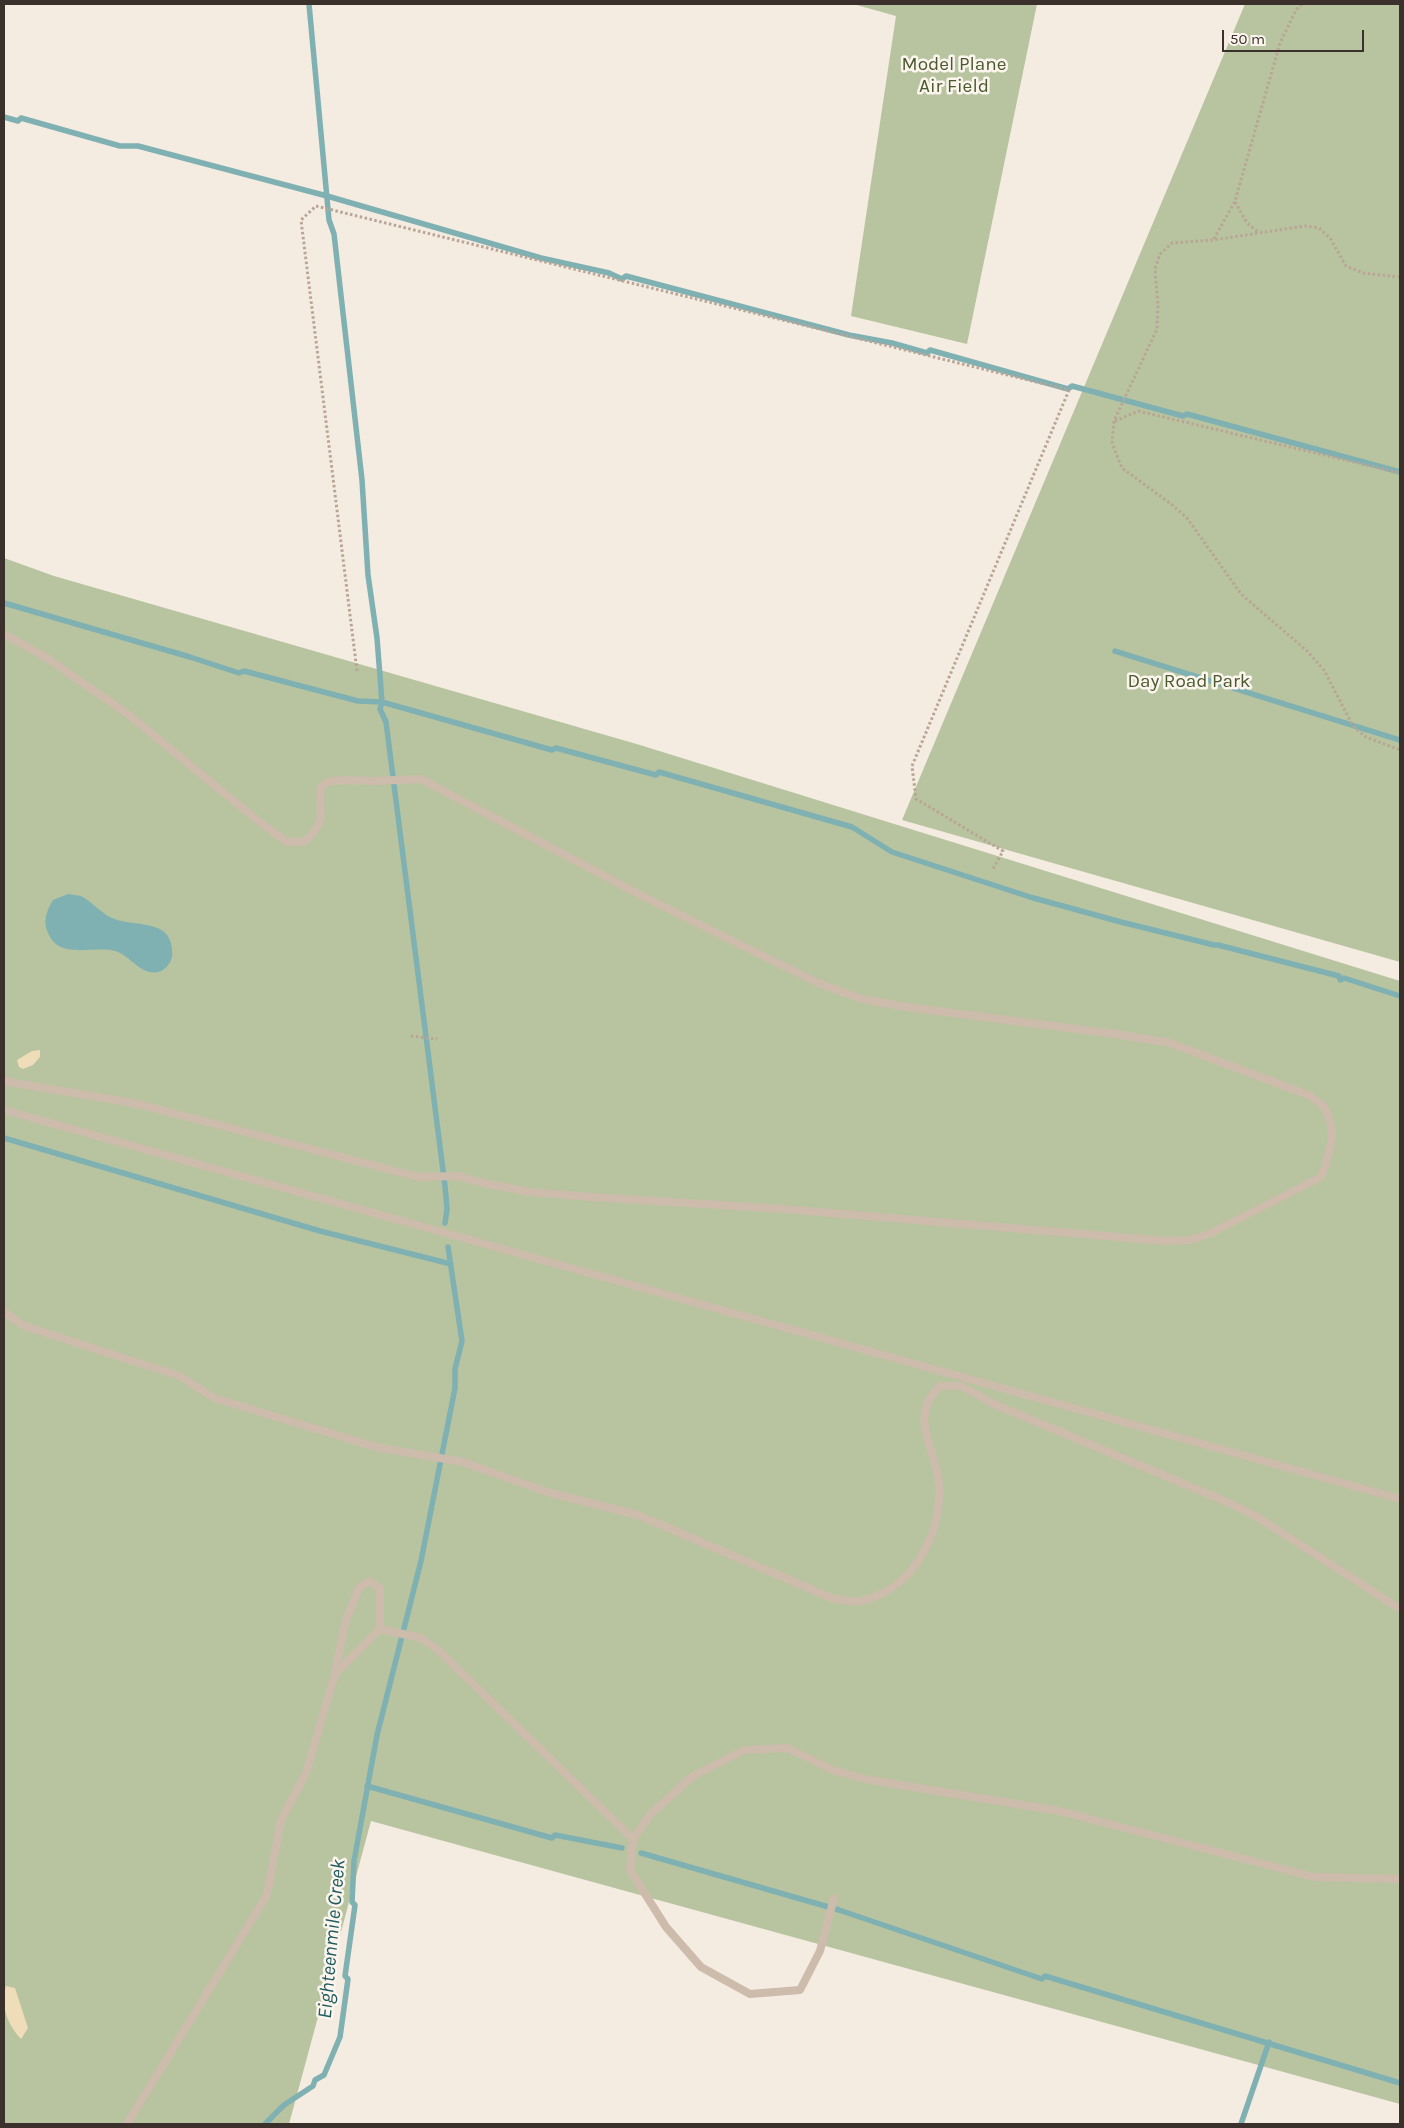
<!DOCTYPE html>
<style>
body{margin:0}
#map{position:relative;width:1404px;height:2128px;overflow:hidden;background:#f4ebe1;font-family:Karla,sans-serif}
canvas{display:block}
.frame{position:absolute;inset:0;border:5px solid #3b302b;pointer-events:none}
.scale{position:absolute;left:1222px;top:30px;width:142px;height:22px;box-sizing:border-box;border:2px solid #3b302b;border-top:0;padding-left:6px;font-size:15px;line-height:18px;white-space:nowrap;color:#3b302b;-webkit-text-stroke:4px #fbf5ee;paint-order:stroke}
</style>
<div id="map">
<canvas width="1404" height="2128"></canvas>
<div class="frame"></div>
<div class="scale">50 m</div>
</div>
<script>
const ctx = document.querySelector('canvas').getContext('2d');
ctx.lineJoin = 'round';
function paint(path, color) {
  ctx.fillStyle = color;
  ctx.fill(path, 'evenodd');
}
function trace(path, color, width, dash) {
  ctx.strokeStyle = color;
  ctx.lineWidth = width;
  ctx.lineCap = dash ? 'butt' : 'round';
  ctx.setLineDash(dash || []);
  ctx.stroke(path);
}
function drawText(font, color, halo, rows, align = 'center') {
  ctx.font = font + ' Karla,sans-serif';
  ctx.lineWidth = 5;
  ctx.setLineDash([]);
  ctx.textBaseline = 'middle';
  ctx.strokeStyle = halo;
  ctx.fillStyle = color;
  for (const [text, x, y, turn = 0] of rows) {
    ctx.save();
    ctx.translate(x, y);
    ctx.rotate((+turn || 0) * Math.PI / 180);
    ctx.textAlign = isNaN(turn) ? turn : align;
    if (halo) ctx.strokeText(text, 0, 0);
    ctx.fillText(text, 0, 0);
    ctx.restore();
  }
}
const green = new Path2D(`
 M853 4H1037L967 344 851 316 896 16Z
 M1245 4H1400V962L902 820Z
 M4 558 54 576 640 745 1400 981V2104L371 1821 289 2124H4Z`);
const sand = new Path2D(`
 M40 1050V1057L33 1065 23 1069 19 1067 17 1060 32 1051Z
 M6 1986 15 1988 28 2028 21 2039C8 2025 0 2006 6 1986Z`);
const water = new Path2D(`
 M68 894C73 895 79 895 83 897 93 903 100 912 110 917 130 928 170 917 172 949 172 952 173 956 171 960 169 965 164 971 158 972 141 976 130 955 115 951 94 945 61 960 49 935 42 922 46 912 53 900Z`);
const stream = new Path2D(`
 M309 4 329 220 334 234 362 480 368 575 377 638 382 702 380 709 386 722 445 1186 447 1209 445 1223
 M4 117 18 121 21 118 120 146H138L327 196 541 258 609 273 622 279 626 276 849 335 892 343 927 353 930 350 1068 389 1072 386 1183 416 1187 414 1400 472
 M4 603 190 657 239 673 244 671 358 701 382 702 552 750 556 748 656 775 659 772 852 827 892 852 1030 897 1121 922 1214 945H1218L1339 976 1340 980 1344 978 1400 996
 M1115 651 1400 740
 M4 1138 320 1231 451 1264
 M367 1786 552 1838 555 1835 622 1848
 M641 1853 839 1910 1042 1979 1045 1976 1400 2083
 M265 2124 284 2105 313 2086 315 2080 324 2075 340 2037 348 1979 345 1976 355 1905 352 1902 354 1861 377 1735 421 1561 455 1388V1369L462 1341 448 1247
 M1241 2124 1269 2042`);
const path = new Path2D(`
 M1235 202 1247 223 1259 233
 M1214 239 1235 201 1280 43 1296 10 1302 4
 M1400 277 1363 273 1346 266 1330 238 1319 228 1305 226 1213 240 1172 243 1160 254 1155 269 1158 305 1157 329 1114 421 1112 443 1122 468 1171 504 1187 518 1241 594 1307 651 1324 670 1353 726 1366 737 1400 750
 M1115 421 1138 411 1400 473
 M357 671 301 220 316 206 1069 390 912 766 916 799 1003 851 993 869
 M411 1036 437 1039`);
const lane = new Path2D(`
 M4 634 47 658 129 715 257 820 287 842H304C329 819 318 816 321 787L327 782 344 780 372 781 421 779 648 899 818 983 862 999 906 1007 1116 1034 1170 1043 1311 1096C1315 1100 1322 1104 1325 1109 1338 1131 1329 1156 1321 1177L1211 1233 1190 1240 1166 1241 783 1209 591 1197 529 1192 479 1182 459 1176 418 1177 138 1104 4 1081
 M4 1110 1400 1499
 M4 1312 24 1326 180 1376 214 1398 376 1447 463 1462 547 1492 638 1515 834 1599C843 1600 853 1602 861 1601 866 1600 871 1598 876 1596 919 1579 942 1528 939 1483 936 1448 907 1418 940 1386H961L994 1404 1227 1502 1259 1518 1400 1609
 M380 1629V1588L369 1581 359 1588 345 1623 335 1674 380 1629 421 1638 437 1649 633 1839
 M834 1898 820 1951 800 1990 750 1994 701 1967 666 1927 630 1870 633 1839 650 1815 693 1776 744 1750 787 1748 833 1770 864 1779 1059 1811 1314 1877 1400 1879
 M127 2124 267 1895 281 1820 306 1773 335 1674`);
const parkNames = [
 ["Model Plane",954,65],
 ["Air Field",954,87],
 ["Day Road Park",1189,682]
];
const waterNames = [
 ["Eighteenmile Creek",332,1939,-85]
];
paint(green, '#b8c4a0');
paint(sand, '#efdcb8');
paint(water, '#7fb0b2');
trace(stream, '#7fb0b2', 5.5);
trace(path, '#b9a596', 3, [2.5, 2.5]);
trace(lane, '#cdbbac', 8);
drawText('19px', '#4a5a2e', '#fbf5ee', parkNames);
drawText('italic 20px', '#1f5a5e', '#fbf5ee', waterNames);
</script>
